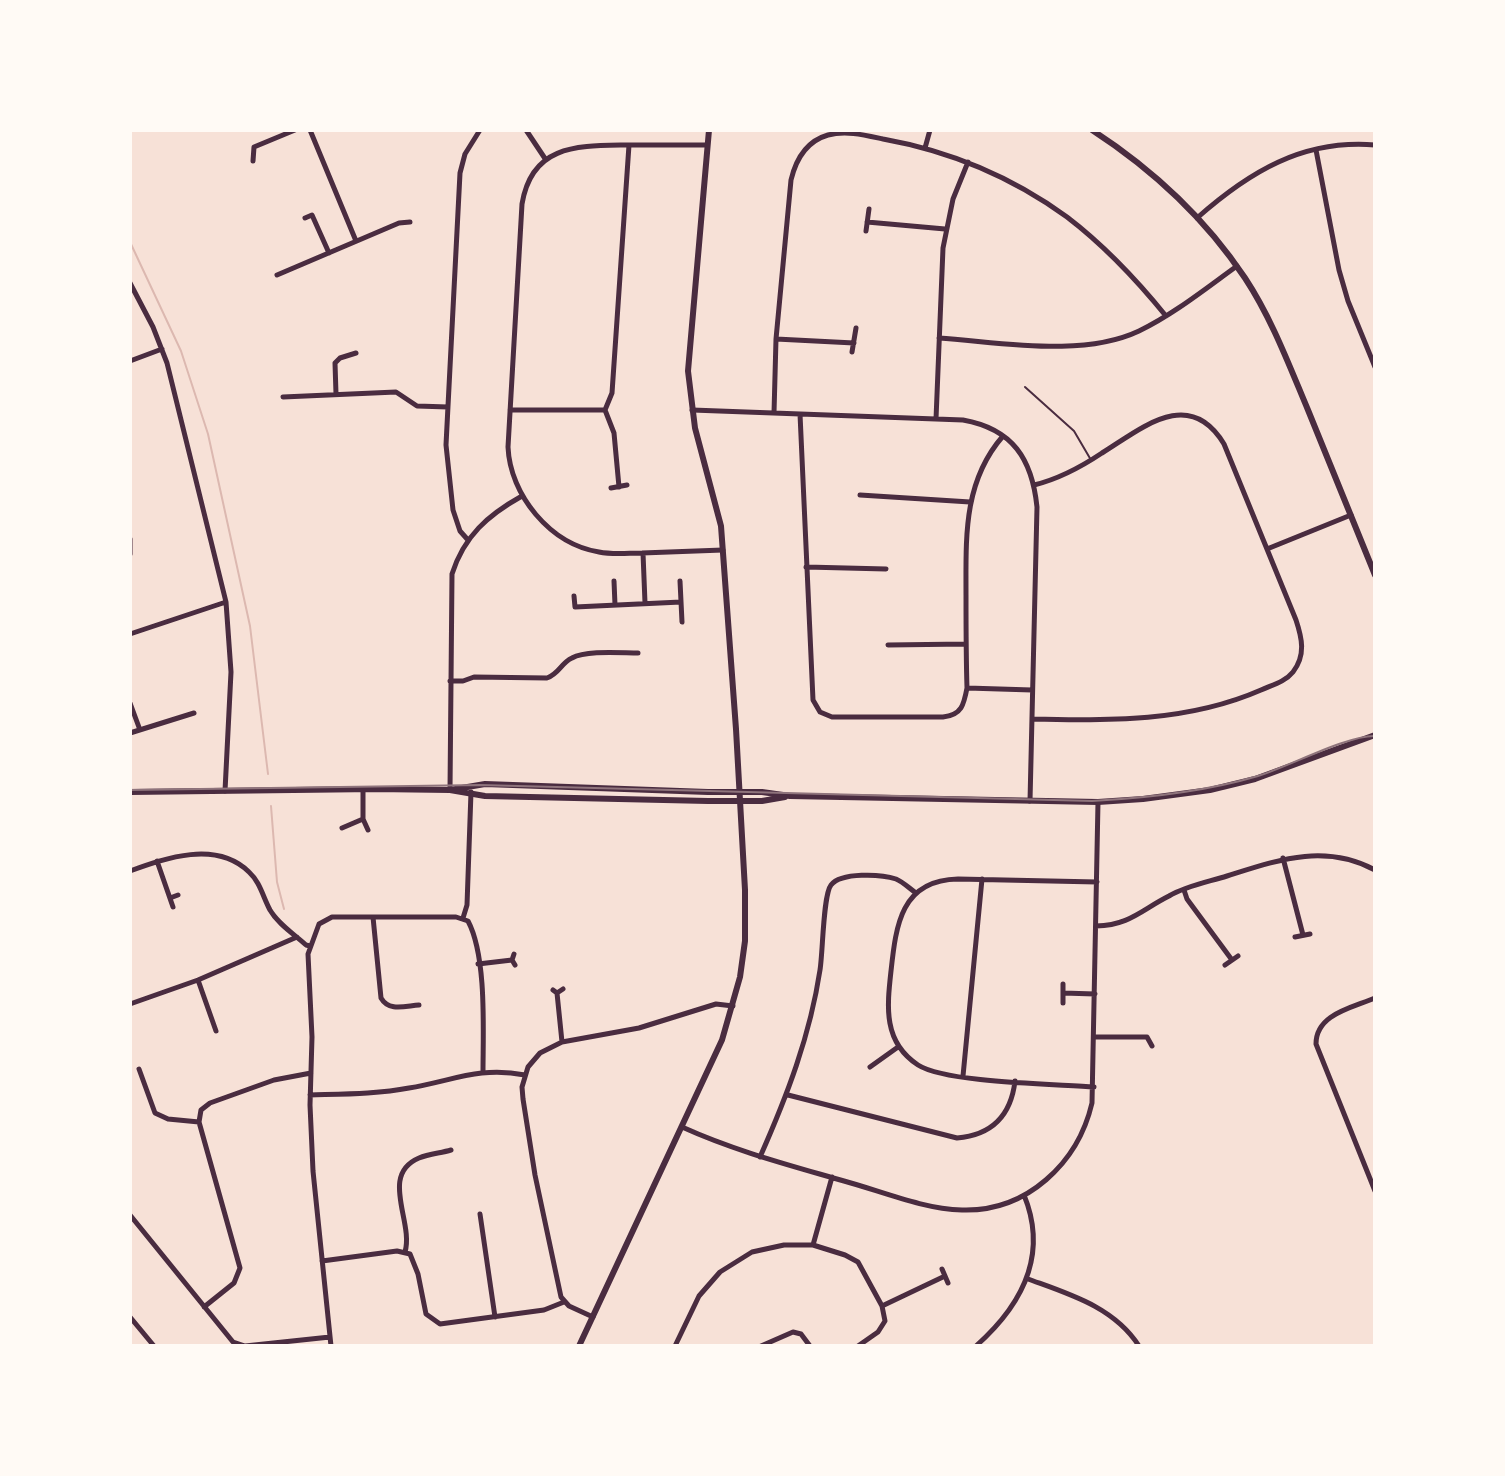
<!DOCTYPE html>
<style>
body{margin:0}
#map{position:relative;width:1505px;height:1476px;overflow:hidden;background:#f7e1d7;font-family:Helvetica,sans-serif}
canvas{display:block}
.frame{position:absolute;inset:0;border:132px solid #fffaf5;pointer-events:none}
</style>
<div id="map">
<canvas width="1505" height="1476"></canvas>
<div class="frame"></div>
</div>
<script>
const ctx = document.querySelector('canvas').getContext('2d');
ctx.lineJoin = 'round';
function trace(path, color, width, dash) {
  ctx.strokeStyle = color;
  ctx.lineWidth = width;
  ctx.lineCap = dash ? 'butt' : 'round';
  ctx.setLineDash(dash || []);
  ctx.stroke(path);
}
const stream = new Path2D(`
 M130 242 181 351 208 434 250 626 268 774
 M271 806 277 882 284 909`);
const service = new Path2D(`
 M1025 387 1074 431 1091 460`);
const minor = new Path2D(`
 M310 130 356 241
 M526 130 546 160
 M707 145C680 145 654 145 627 145 578 146 532 144 522 204L508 447C510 495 550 544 599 552 613 555 628 553 642 553 669 552 696 551 723 550
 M925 148 930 130
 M1316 150 1339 270 1348 301 1375 367
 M253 161 254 147 295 130
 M305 218 312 215 329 253
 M1197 218C1249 172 1303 139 1375 145
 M867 222 945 229
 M866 231 869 209
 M277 275 399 223 410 222
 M130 283 153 327 167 363 226 602 231 672 225 791
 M939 338C1001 342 1082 358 1139 331 1174 314 1205 289 1237 266
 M776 339 854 343
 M852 352 856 328
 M130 361 162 349
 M336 394 335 363 340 358 356 353
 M283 397 396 392 417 406 448 407
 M510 410H605
 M605 410 612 393 629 145
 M605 410 614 433 619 487
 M692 410 963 420C1013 429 1032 459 1037 507L1030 801
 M774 413 776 339 791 180C796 159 807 141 828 135 846 130 865 135 883 139 950 151 1012 177 1067 217 1105 246 1136 279 1166 316
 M800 414 813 700 820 712 832 717H943C962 715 964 704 967 688 966 657 966 626 966 595 966 537 963 482 1003 436
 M936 419 943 248 953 199 968 162
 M611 488 627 485
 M860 495 970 502
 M130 539V554
 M468 540 460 531 453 510 446 445 460 173 465 154 480 130
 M1267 549 1351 515
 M643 553 645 603
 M806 567 886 569
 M614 581 615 605
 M680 581 682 622
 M574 596 575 607 681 602
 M130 634 226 602
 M888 645 966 644
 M450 681H463L474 677 547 678C559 674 561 663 572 658 586 650 621 653 638 653
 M967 688 1032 690
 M130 703 140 730
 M1032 719C1109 721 1188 722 1261 690 1272 685 1285 682 1293 672 1306 655 1302 638 1296 620L1224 444C1189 386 1141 429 1102 453 1081 467 1059 479 1034 485
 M130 733 194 713
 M450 790 452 574C464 536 488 515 522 496
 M363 819 368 830
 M342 828 363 819V789
 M1283 858 1303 935
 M157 861 173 907
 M130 871C166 858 216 840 249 872 260 882 263 897 270 910 278 924 294 934 306 945L310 946
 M1184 890 1187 899 1232 960
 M170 898 178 895
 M373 917 381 998C389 1012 405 1006 419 1005
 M463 918 467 905 471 792
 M1096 926C1130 925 1141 910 1169 896 1186 886 1208 882 1227 876 1278 860 1324 843 1375 870
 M1295 937 1310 934
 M514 954 512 960 515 965
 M478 964 512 960
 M1225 965 1238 956
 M198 980 216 1031
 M553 990 557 993 563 989
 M557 993 562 1042
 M1063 993 1095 994
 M1375 998C1352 1008 1316 1014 1316 1044L1375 1191
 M1063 1003V984
 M130 1004 198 980 297 937
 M1094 1037H1147L1152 1046
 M870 1067 898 1047
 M139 1069 155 1113 168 1119 199 1122
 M963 1076 982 879
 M1094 1087C1055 1084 946 1083 918 1065 883 1042 887 1007 891 971 896 925 901 880 958 879L1097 882
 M310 1095C342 1094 378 1094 409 1088 452 1081 479 1066 525 1075
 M788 1095 957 1138C992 1135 1011 1115 1015 1081
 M682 1127C735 1151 789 1165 844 1181 881 1191 923 1209 962 1210 1027 1212 1078 1163 1092 1103L1098 802
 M760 1157C787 1096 810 1036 820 970 823 952 823 895 831 885 841 872 881 874 896 879 903 882 909 888 916 893
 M480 1214 495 1317
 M130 1215 233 1342 245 1346 330 1337
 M813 1245 832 1177
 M405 1252C414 1222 379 1175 419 1158 429 1154 441 1153 451 1150
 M322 1261 397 1251 410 1254 418 1274 426 1314 440 1324 544 1310 564 1302
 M942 1269 948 1283
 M1028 1279C1069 1294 1114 1307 1139 1346
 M882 1306 945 1276
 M204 1307 234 1283 240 1268 199 1122 201 1110 210 1103 274 1080 311 1073
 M130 1317 154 1346
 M593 1317 569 1306 561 1297 535 1175 523 1099 522 1087 528 1067 540 1053 562 1042 639 1028 716 1004 733 1006
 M331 1346 313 1171 310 1105 312 1037 308 954 319 924 332 917H456L468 921C487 957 483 1031 483 1072
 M675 1346 699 1296 720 1272 752 1252 784 1245H813L845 1255 858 1262 882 1306 885 1321 878 1332 858 1346
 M761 1346 793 1332 801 1334 810 1346
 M976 1346C1021 1306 1049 1256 1024 1195`);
const tertiary = new Path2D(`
 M1092 130C1152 169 1205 218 1245 278 1272 319 1289 365 1308 410 1330 465 1353 520 1375 575
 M450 790 485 784 708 792H762L790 796 1098 802 1143 799 1210 790 1255 779 1375 735
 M130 792 375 789 450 790 485 796 708 801H762L785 797
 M579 1346 722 1040 740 977 745 941V890L736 729 721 526 695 428 688 371 709 130`);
const tram = new Path2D(`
 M130 790 480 785 1092 801C1148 798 1204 792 1258 776 1288 767 1348 735 1375 736`);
trace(stream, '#dcb8b0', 2);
trace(service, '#4a2c40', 2);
trace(minor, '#4a2c40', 5);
trace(tertiary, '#4a2c40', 6);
trace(tram, '#8f747c', 2);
</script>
